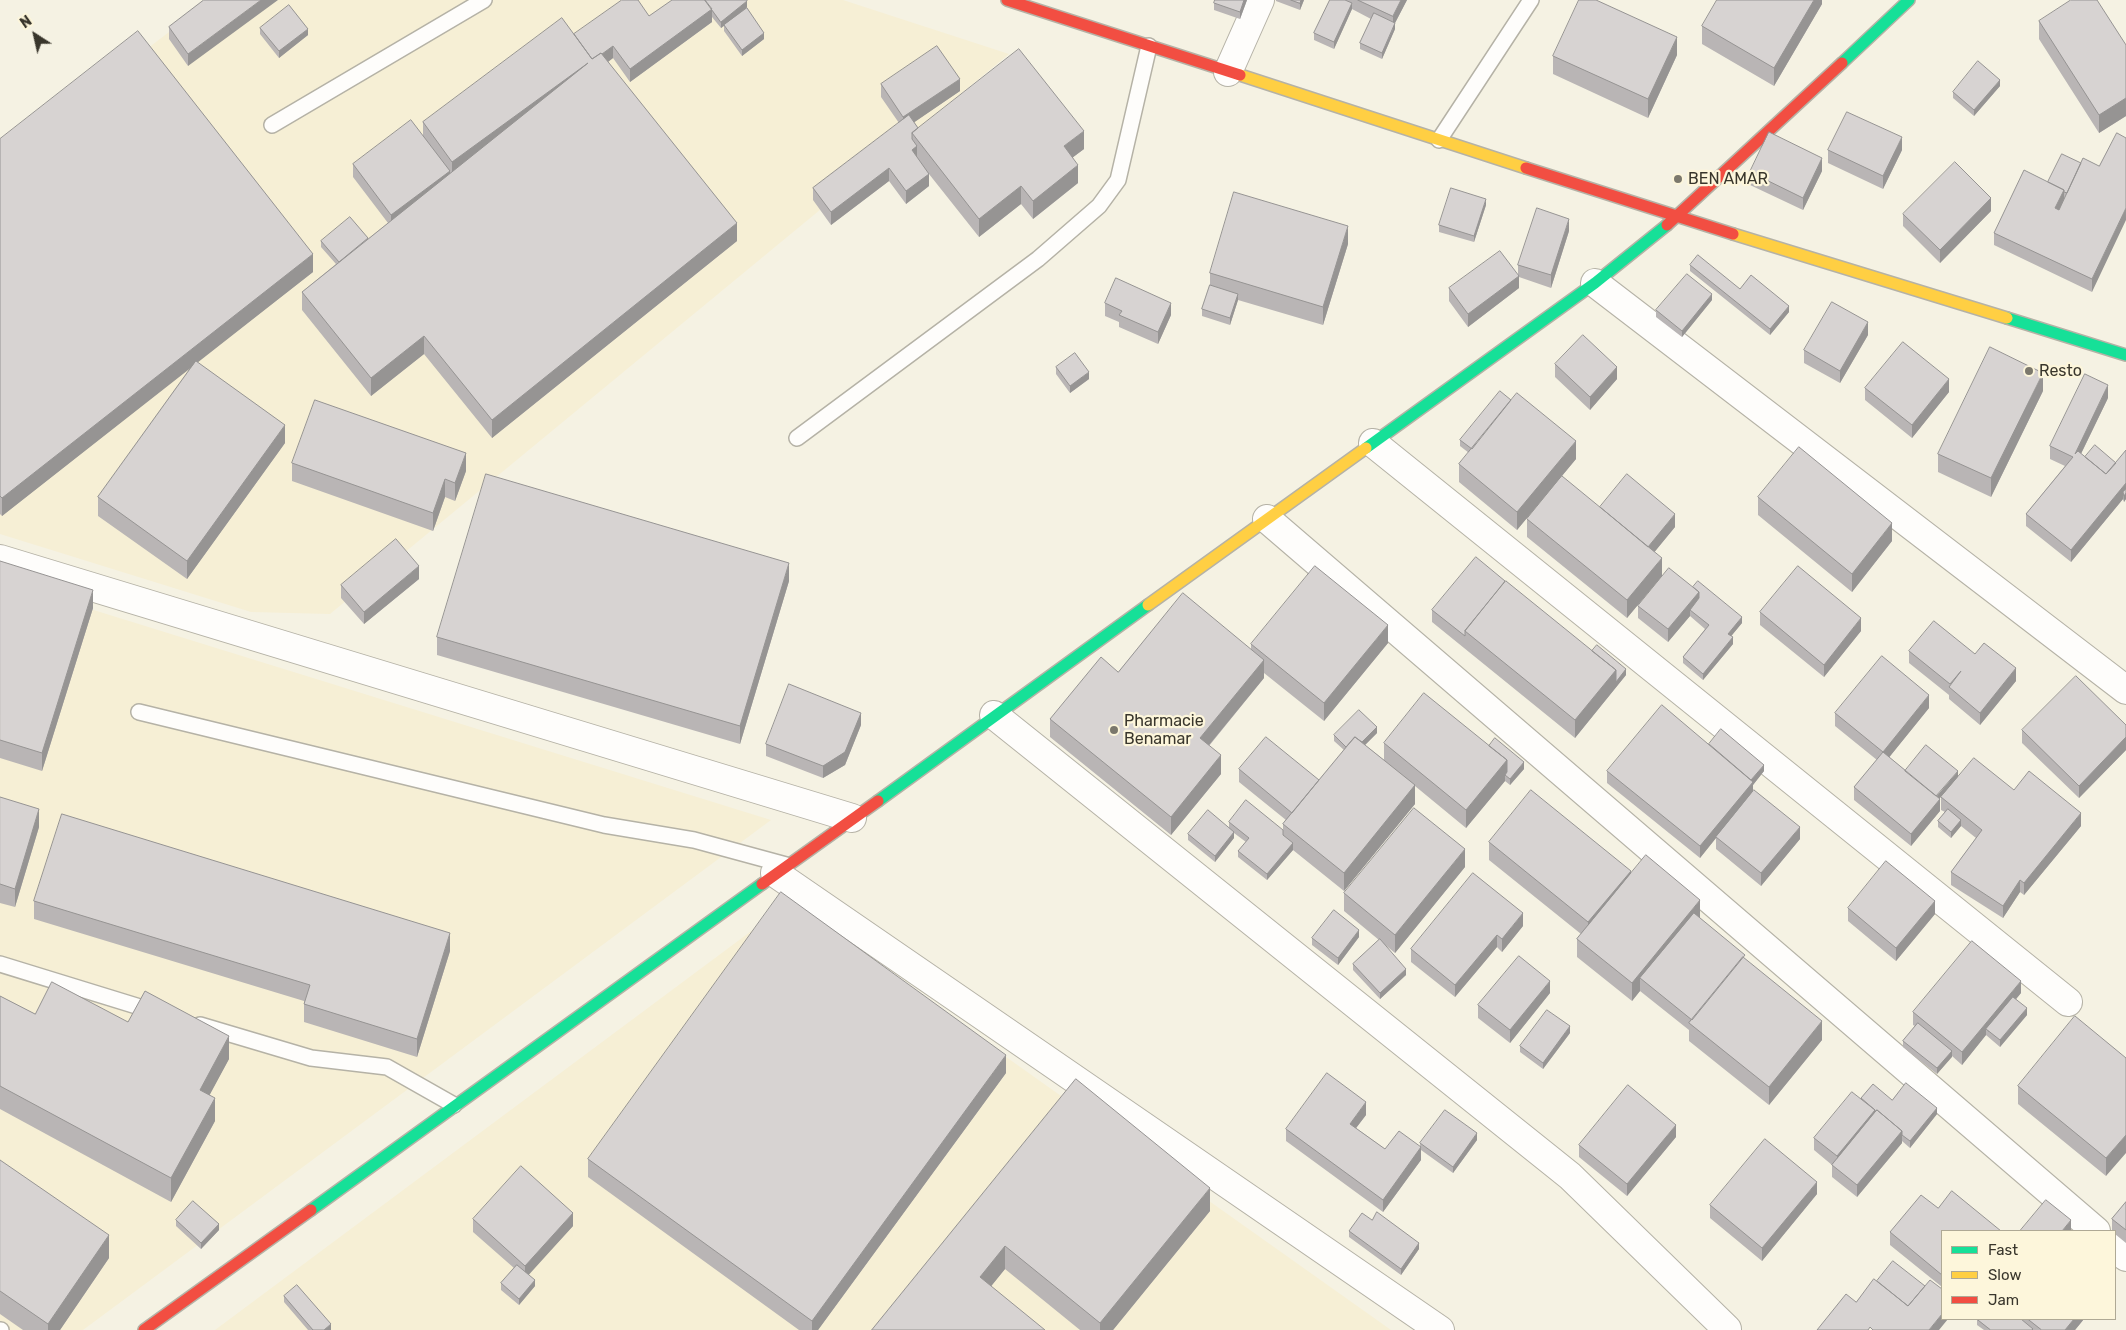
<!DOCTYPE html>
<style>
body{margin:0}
#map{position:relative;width:2126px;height:1330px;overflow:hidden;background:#f5f2e3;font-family:Rubik,sans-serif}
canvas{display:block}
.legend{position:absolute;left:1941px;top:1230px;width:175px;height:90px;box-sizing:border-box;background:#fdf6db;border:1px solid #afa995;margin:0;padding:6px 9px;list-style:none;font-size:15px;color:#39362c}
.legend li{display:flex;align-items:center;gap:10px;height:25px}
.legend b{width:25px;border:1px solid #afa995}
.north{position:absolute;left:10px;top:10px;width:50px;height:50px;-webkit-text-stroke:4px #fdf6db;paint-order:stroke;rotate:325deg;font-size:14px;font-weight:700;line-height:20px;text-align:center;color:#39362c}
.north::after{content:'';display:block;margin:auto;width:18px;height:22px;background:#39362c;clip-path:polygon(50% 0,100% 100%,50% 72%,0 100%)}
</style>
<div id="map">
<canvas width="2126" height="1330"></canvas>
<ul class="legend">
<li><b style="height:6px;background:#16e098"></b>Fast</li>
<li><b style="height:6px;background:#ffcf43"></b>Slow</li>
<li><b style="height:6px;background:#f24e42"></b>Jam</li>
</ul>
<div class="north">N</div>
</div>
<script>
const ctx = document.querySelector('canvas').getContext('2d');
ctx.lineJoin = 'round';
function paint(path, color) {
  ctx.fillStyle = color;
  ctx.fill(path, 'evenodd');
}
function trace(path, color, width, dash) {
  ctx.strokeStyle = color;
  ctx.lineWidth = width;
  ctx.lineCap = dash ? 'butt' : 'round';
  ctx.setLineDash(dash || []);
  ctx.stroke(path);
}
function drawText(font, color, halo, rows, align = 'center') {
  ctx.font = font + ' Rubik,sans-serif';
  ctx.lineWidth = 4.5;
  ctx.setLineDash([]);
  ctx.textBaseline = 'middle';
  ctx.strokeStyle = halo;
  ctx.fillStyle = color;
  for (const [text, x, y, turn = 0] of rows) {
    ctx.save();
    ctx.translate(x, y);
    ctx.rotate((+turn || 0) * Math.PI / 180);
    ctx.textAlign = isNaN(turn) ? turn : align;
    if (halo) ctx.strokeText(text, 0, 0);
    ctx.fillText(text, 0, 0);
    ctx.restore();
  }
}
const built = new Path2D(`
 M211 0H843L1009 54 330 614 251 612 0 534V161Z
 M0 581 771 820 83 1330H0Z
 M789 903 1391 1330H215Z`);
const lane = new Path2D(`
 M272 125 484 0
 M1439 140 1531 0
 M797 438 1038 259 1099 206 1118 180 1149 46
 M139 712 604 825 694 840 786 865
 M0 964 156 1012
 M200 1025 311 1058 387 1067 454 1105
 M0 1330H1`);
const street = new Path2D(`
 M1228 72 1260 0
 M1595 283 2126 690
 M1373 443 2068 1002
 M1267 519 2096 1231
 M0 559 852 818
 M994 715 1570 1176 1727 1329
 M775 873 1440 1330
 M2115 1248 2126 1257`);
const fast = new Path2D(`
 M1842 63 1909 0
 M2007 318 2126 355
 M1366 448 1595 283 1667 225
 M878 801 1148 605
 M311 1210 762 884`);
const slow = new Path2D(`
 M1240 75 1526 168
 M1733 234 2007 318
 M1148 605 1366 448`);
const jam = new Path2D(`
 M1007 0 1240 75
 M1526 168 1733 234
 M1667 225 1842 63
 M762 884 878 801
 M144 1330 311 1210`);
const wall = new Path2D(`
 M204 0 188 66 169 39V27Z
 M1247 0 1240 19 1214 10V3Z
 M1276 0H1304L1300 10 1276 1Z
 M1330 0H1407L1395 23V29L1382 59 1360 49V43L1371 19 1352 9 1334 49 1314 40V33Z
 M1822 0V4L1774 86 1702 44V26Z
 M747 7V8L764 39 742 56 724 31V26L721 28 712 17V22L630 82 613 58 608 62 737 241 492 438 424 354 371 396 302 310V292L336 264 321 247V241L368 239 388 223 353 177V164L423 135V122L574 34 649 16Z
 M2039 21 2126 45V116L2099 133 2039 39Z
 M260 28 308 35 279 58 260 34Z
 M1677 55 1648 118 1553 74V56Z
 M881 84 960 91 914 122 918 128 1084 149 1073 157 1078 183 1033 219 1021 204 979 237 929 174V186L906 204 889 181 831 225 813 200V188L899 123 881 97Z
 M2000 86 1974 116 1953 98V92Z
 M0 139 313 272 197 362 285 443 187 579 98 516V497L192 366 2 516 0 514Z
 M1828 150H1902L1883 189 1828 163Z
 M2081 163 2099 166 2092 292 1994 245V233L2048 182Z
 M1822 171 1803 210 1750 185V172Z
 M1486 205 1474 242 1439 232V225Z
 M1991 211 1940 263 1903 226V214Z
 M1569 231 1551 288 1519 277V288L1468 327 1449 301V288L1518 275V265Z
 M1348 244 1323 325 1238 300 1230 325 1202 316V309L1210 285V273Z
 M1690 265 1740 289 1789 312 1770 335 1690 271Z
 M1712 300 1682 337 1656 317V310Z
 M1105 303 1171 315 1158 344 1119 327V322L1105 316Z
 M1868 335 1840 383 1804 363V350Z
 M1555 364 1617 379 1590 410 1555 377Z
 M1056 367 1089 379 1070 393 1056 374Z
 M1865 388 1949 392 1912 438 1865 400Z
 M2043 391 1991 497 1938 472V454Z
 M2108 398 2081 454 2085 457 2116 463 2126 450V499L2124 502 2123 499 2071 562 2026 526V514L2065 466 2050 459V446Z
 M1460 440 1576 459 1517 530 1459 482V464L1469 453 1460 446Z
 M292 463 466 471 455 501 445 497 433 531 292 481Z
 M1758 497 1892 541 1852 592 1758 515Z
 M1600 507 1675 527 1654 552 1662 576 1627 618 1527 537V519Z
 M0 561 93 608 42 771 0 758Z
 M419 579 364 624 341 598V585Z
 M789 581 740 744 437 655V637Z
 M1693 587 1742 623 1731 636 1733 644 1703 680 1683 663V657L1705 629 1690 616 1668 642 1638 618V606Z
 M1432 610 1592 651 1626 675 1575 738 1432 622Z
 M1760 612 1861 631 1824 677 1760 625Z
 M1388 643 1324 721 1264 673V678L1209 746 1221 774 1171 835 1050 737V719L1118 672 1251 650V644Z
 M1909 651 1975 654 2016 681 1980 725 1949 699V695L1909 663Z
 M1929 708 1889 757 1939 798 1940 811 1911 846 1854 800V787L1877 760 1835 726V713Z
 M861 725 845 765 823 778 766 756V744Z
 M2126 725V750L2079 798 2022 743V730Z
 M1377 733 1365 745 1384 760V743L1489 746 1524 769 1510 785 1505 781 1466 828 1415 786V804L1344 891 1293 850 1267 880 1238 857V851L1246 842 1234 833V838L1215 862 1188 840V834L1229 827V822L1283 830V824L1286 820 1239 782V769L1319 780 1344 750 1334 741V735Z
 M1709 744 1764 771 1753 785V793L1800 839 1761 886 1716 849V838L1700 858 1607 783V771Z
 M2014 790 2081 826 2024 895 2020 892 2003 918 1951 885V872L1976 838 1961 826 1951 838 1938 827V821L1945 812 1941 810V797Z
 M0 797 39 827 15 907 0 903Z
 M1489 842 1631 873 1700 918 1745 959 1822 1040 1769 1105 1689 1041V1030L1640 991 1632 1001 1577 957V939L1581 934 1489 860Z
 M1465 867 1395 953 1384 944 1406 975 1380 999 1353 970V964L1379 940 1344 911V893Z
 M34 901 450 951 417 1057 304 1022V1001L34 919Z
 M1848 908 1935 914 1896 961 1848 921Z
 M1523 926 1502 952 1497 947 1455 997 1411 962V949Z
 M1359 937 1338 965 1312 945V938Z
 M1550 993 1510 1043 1478 1018V1005Z
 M2021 993 2016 999 2027 1015 2000 1047 1986 1035 1962 1065 1952 1056 1937 1074 1903 1047V1041L1915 1026 1913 1025V1012Z
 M0 996 35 1014 128 1022 229 1059 209 1095 215 1121 171 1202 0 1109Z
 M1570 1033 1543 1069 1520 1052V1046Z
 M2126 1058 2106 1176 2018 1104V1086Z
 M1006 1073 818 1330H799L588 1177V1159Z
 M1076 1079 1210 1211 1113 1330H1080L1005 1269 991 1286 872 1330Z
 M1861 1098 1892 1100 1937 1114 1910 1148 1902 1141V1143L1857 1197 1832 1177V1165L1814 1150V1138Z
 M1366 1115 1356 1128 1385 1149 1420 1147V1143L1477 1140 1453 1173 1421 1150V1160L1383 1212 1286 1141V1129Z
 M1676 1137 1627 1196 1579 1157V1145Z
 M0 1160 109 1258 60 1330H23L0 1314Z
 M1817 1194 1762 1261 1710 1218V1205Z
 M2126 1202V1243L2115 1234V1231H2112V1219Z
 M1938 1208 1942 1231V1287L1890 1245V1232Z
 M473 1219 573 1226 528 1274 535 1286 519 1305 501 1290V1283L514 1268 473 1232Z
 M176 1220 219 1230 201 1249 176 1226Z
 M1372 1220 1419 1249 1401 1275 1349 1237V1231Z
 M284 1296 331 1330H308L284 1302Z
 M1977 1319H2084L2075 1330H1984L1977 1325Z`);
const shadedWall = new Path2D(`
 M261 0H278L188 66V54Z
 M1244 0H1247L1240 19V12Z
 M1301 0H1304L1300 10V3Z
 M1401 0H1407L1395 23V29L1382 59V53L1393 29V16Z
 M1814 0H1822V4L1774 86V68Z
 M747 1V7L721 28V22Z
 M1352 3V9L1334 49V42Z
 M712 9V22L630 82V69Z
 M308 29V35L279 58V51Z
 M764 33V39L742 56V50Z
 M1677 37V55L1648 118V99Z
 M613 46V58L593 73V61Z
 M588 63 452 180V162Z
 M960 79V91L903 130V117Z
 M2000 80V86L1974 116V110Z
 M2126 98V116L2099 133V115Z
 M1084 131V149L1064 164V146Z
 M1902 137V150L1883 189V176Z
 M917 146V158L912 150Z
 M1822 158V171L1803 210V198Z
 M1078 165V183L1033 219V201Z
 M889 168V181L831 225V212Z
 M450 171V184L391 228V215Z
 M929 174V186L906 204V191Z
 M1021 186V204L979 237V219Z
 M2064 190V202L2055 221V208Z
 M1991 198V211L1940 263V250Z
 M1486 199V205L1474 242V236Z
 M2126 208V220L2092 292V279Z
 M1569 219V231L1551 288V275Z
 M737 223V241L492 438V420Z
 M1348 226V244L1323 325V307Z
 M313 254V272L2 516V498Z
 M1519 276V288L1468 327V314Z
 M1238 294V300L1230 325V318Z
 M1712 294V300L1682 337V331Z
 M1171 303V315L1158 344V332Z
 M1789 306V312L1770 335V329Z
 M1868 322V335L1840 383V371Z
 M424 336V354L371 396V378Z
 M1617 367V379L1590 410V397Z
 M1089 372V379L1070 393V386Z
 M2043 373V391L1991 497V478Z
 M1949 379V392L1912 438V425Z
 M2108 385V398L2075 466V454Z
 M285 425V443L187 579V561Z
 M1576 441V459L1517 530V512Z
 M466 453V471L455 501V483Z
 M445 479V497L433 531V513Z
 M2126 483V499L2124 502 2123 492V499L2071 562V550Z
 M1675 514V527L1648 560V547Z
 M1892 523V541L1852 592V574Z
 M1662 558V576L1627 618V600Z
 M789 563V581L740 744V726Z
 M419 566V579L364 624V612Z
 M93 590V608L42 771V753Z
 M1699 592V605L1690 610V616L1668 642V629Z
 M1742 617V623L1728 640V634Z
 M1861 618V631L1824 677V665Z
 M1388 625V643L1324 721V703Z
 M1733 637V644L1703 680V674Z
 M1264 660V678L1200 756V738Z
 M2016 668V681L1980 725V713Z
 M1626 669V675L1575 738V720L1616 670Z
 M1929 695V708L1883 765V752Z
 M861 713V725L845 765 823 778V766Z
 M1377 727V733L1352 758V752Z
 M2126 737V750L2079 798V786Z
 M1221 755V774L1171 835V817Z
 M1507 760V776L1505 775V781L1466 828V810Z
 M1524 762V769L1510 785V779Z
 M1764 765V771L1753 785V794L1716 837V838L1700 858V846L1748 784Z
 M1958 771V777L1935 804V798Z
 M1415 785V804L1344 891V873Z
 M1940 799V811L1911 846V834Z
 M39 809V827L15 907V889Z
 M2081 813V826L2024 895V883Z
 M1961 820V826L1951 838V832Z
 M1800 827V839L1761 886V873Z
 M1234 832V838L1215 862V856Z
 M1293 843V850L1267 880V874Z
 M1465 849V867L1395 953V935Z
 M1631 871V889L1588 940V922Z
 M2020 880V892L2003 918V906Z
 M1700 900V918L1640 978V991L1632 1001V983Z
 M1935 901V914L1896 961V948Z
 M1523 913V926L1502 952V939Z
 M1359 930V937L1338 965V958Z
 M450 933V951L417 1057V1039Z
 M1497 935V947L1455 997V985Z
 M1406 969V975L1380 999V993Z
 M1550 981V993L1510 1043V1030Z
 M2021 981V993L1989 1032 1986 1029V1035L1962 1065V1052Z
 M2027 1008V1015L2000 1047V1040Z
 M1822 1021V1040L1769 1105V1087Z
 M1570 1026V1033L1543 1069V1063Z
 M229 1036V1059L200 1113V1090Z
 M1952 1051V1057L1937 1074V1068Z
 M1006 1055V1073L818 1330H812V1321Z
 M215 1098V1121L171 1202V1178Z
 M1366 1102V1115L1350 1136V1124Z
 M1937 1108V1114L1910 1148V1141Z
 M1875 1110V1122L1837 1168V1156Z
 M1676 1125V1137L1627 1196V1184Z
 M1902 1131V1143L1857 1197V1185Z
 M1477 1133V1140L1453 1173V1167Z
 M2126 1135V1153L2106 1176V1158Z
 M1421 1147V1160L1383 1212V1200Z
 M1817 1182V1194L1762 1261V1248Z
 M1210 1188V1211L1113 1330H1100V1323Z
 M573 1213V1226L525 1279V1266Z
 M2071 1220V1231H2062Z
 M219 1224V1230L201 1249V1243Z
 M109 1235V1258L60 1330H48V1324Z
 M1419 1243V1249L1401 1275V1269Z
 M1005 1246V1269L980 1300V1277Z
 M535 1280V1286L519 1305V1299Z
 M1942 1314V1319H1948L1939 1330H1929Z
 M2074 1319H2084L2075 1330H2065Z
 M331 1324V1330H324Z`);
const building = new Path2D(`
 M204 0H261L188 54 169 27Z
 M622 0H638L649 16 672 0H705L712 9 630 69 613 46 602 54 601 53 592 59 574 34Z
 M705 0H747V1L721 22Z
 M1215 0H1244L1240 12 1214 3Z
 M1291 0H1301L1300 3Z
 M1330 0H1345L1352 3 1334 42 1314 33Z
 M1358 0H1401L1393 16Z
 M1579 0H1596L1677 37 1648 99 1553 56Z
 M1717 0H1814L1774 68 1702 26Z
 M2071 0H2097L2126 45V98L2099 115 2039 21Z
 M289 5 308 29 279 51 260 28Z
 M747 8 764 33 742 50 724 25Z
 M1374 13 1395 23 1382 53 1360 43Z
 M562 18 592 59 601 53 737 223 492 420 424 336 371 378 302 292 588 63 452 162 423 122Z
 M138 31 313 254 2 498 0 496V139Z
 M937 46 960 79 903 117 881 84Z
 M1019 49 1084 131 1064 146 1078 165 1033 201 1021 186 979 219 912 133Z
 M1978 61 2000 80 1974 110 1953 92Z
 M1847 112 1902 137 1883 176 1828 150Z
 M909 115 918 128 912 133V139L917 146 912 150 929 174 906 191 889 168 831 212 813 188Z
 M411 120 450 171 391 215 353 164Z
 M1769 132 1822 158 1803 198 1750 172Z
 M2117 133 2126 138V208L2092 279 1994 233 2024 170 2064 190 2055 208 2059 210 2083 158 2099 166Z
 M2062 154 2081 163 2067 193 2064 192V190L2048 182Z
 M1955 162 1991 198 1940 250 1903 214Z
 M1451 188 1486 199 1474 236 1439 225Z
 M1234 192 1348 226 1323 307 1210 273Z
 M1537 208 1569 219 1551 275 1518 265Z
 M350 217 368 238 339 262 321 241Z
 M1500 251 1519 276 1468 314 1449 288Z
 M1698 255 1740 289 1751 275 1789 306 1770 329 1690 265Z
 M1687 274 1712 294 1682 331 1656 310Z
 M1116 278 1171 303 1158 332 1119 315 1122 311 1105 303Z
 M1210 285 1238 294 1230 318 1202 309Z
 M1832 302 1868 322 1840 371 1804 350Z
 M1583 335 1617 367 1590 397 1555 364Z
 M1903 342 1949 379 1912 425 1865 388Z
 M1990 347 2043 373 1991 478 1938 454Z
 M1075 353 1089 372 1070 386 1056 367Z
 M196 361 285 425 187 561 98 497Z
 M2085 374 2108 385 2075 454 2078 451 2106 474 2126 450V483L2071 550 2026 514 2073 457 2050 446Z
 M1500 391 1511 400 1472 449 1460 440Z
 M1517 393 1576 441 1517 512 1459 464Z
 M315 400 466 453 455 483 445 479 433 513 292 463Z
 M2095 445 2116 463 2106 474 2085 457Z
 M1799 447 1892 523 1852 574 1758 497Z
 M486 474 789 563 740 726 437 637Z
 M1627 474 1675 514 1648 547 1600 507Z
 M1562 476 1662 558 1627 600 1527 519Z
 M2126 489V493L2124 496 2123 492Z
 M396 539 419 566 364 612 341 585Z
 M1476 557 1505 581 1465 631V636L1432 610Z
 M0 561 93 590 42 753 0 740Z
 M1315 566 1388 625 1324 703 1251 644Z
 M1798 566 1861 618 1824 665 1760 612Z
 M1669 568 1699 592 1668 629 1638 606Z
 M1506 581 1616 670 1575 720 1465 631Z
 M1698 581 1742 617 1728 634 1733 637 1703 674 1683 657 1709 625 1690 610 1699 598V592L1693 587Z
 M1183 593 1264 660 1200 738 1221 755 1171 817 1050 719 1101 657 1118 672Z
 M1934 621 1975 654 1984 643 2016 668 1980 713 1949 687 1961 671 1950 684 1909 651Z
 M1597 645 1626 669 1616 682V670L1592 651Z
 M1882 656 1929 695 1883 752 1940 799 1911 834 1854 787 1883 752 1835 713Z
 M2076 676 2126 725V737L2079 786 2022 730Z
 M789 684 861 713 845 752 823 766 766 744Z
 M1424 693 1507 760 1466 810 1384 743Z
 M1662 705 1753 782 1700 846 1607 771Z
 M1359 710 1377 727 1362 742 1355 737 1346 747 1334 735Z
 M1721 729 1764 765 1751 780 1709 744Z
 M1266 737 1319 780 1292 813 1239 769Z
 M1355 737 1415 785 1344 873 1283 824Z
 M1495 738 1524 762 1510 779 1505 775 1507 772V760L1489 746Z
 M1926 745 1958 771 1936 796 1905 771Z
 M1974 758 2014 790 2029 771 2081 813 2024 883 2020 880 2003 906 1951 872 1982 830 1941 797Z
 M1531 790 1631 871 1588 922 1489 842Z
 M1754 790 1800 827 1761 873 1716 837Z
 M0 797 39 809 15 889 0 884Z
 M1246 800 1283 830V835L1293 843 1267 874 1238 851 1249 838 1229 822Z
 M1414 808 1465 849 1395 935 1344 893Z
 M1948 809 1961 820 1951 832 1938 821Z
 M1208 810 1234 832 1215 856 1188 834Z
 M62 814 450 933 417 1039 304 1004 310 985 34 901Z
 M1646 855 1700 900 1632 983 1577 939Z
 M1886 861 1935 901 1896 948 1848 908Z
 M1473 873 1523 913 1502 939 1497 935 1455 985 1411 949Z
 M781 892 1006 1055 812 1321 588 1159Z
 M1334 910 1359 930 1338 958 1312 938Z
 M1694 913 1745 955 1692 1020 1640 978Z
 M1380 939 1406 969 1380 993 1353 964Z
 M1972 941 2021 981 1962 1052 1913 1012Z
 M1519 956 1550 981 1510 1030 1478 1005Z
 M1743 957 1822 1021 1769 1087 1689 1023Z
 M52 982 128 1022 145 991 229 1036 200 1090 215 1098 171 1178 0 1086V996L35 1014Z
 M2013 997 2027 1008 2000 1040 1986 1029Z
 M1547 1010 1570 1026 1543 1063 1520 1046Z
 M2075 1016 2126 1058V1135L2106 1158 2018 1086Z
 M1918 1023 1952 1051 1937 1068 1903 1041Z
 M1327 1073 1366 1102 1350 1124 1385 1149 1399 1131 1421 1147 1383 1200 1286 1129Z
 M1076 1079 1210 1188 1100 1323 1005 1246 980 1277 1045 1330H872Z
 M1906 1083 1937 1108 1910 1141 1902 1135V1131L1877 1110 1875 1112V1110L1861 1098 1873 1084 1892 1100Z
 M1628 1085 1676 1125 1627 1184 1579 1145Z
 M1852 1092 1875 1110 1837 1156 1814 1138Z
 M1445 1110 1477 1133 1453 1167 1420 1143Z
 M1877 1110 1902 1131 1857 1185 1832 1165Z
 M1765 1139 1817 1182 1762 1248 1710 1205Z
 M0 1160 109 1235 48 1324 0 1291Z
 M521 1166 573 1213 525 1266 473 1219Z
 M1952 1191 2001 1231H1942V1275L1890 1232 1921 1195 1938 1208Z
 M2046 1200 2071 1220 2062 1231H2020Z
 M193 1201 219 1224 201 1243 176 1220Z
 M2126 1202V1230L2112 1219Z
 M1377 1212 1419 1243 1401 1269 1349 1231 1362 1213 1372 1220Z
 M1893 1261 1925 1286 1908 1306 1877 1281Z
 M517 1265 535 1280 519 1299 501 1283Z
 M1874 1279 1908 1306 1930 1280 1942 1289V1314L1929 1330H1873L1870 1327 1868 1330H1817L1846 1294 1856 1302Z
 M297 1285 331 1324 324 1330H313L284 1296Z
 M1977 1319H2021L2033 1329 2032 1330H1991Z
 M2028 1319H2074L2065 1330H2042Z`);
const markers = [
 [1678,179,5,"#7b786c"],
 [2029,371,5,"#7b786c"],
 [1114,730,5,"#7b786c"]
];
const poiNames = [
 ["BEN AMAR",1688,179],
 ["Resto",2039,371],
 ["Pharmacie",1124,721],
 ["Benamar",1124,739]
];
paint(built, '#f6efd5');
trace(lane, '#b5b2a6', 18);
trace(street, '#b5b2a6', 30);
trace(fast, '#b5b2a6', 14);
trace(slow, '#b5b2a6', 14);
trace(jam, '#b5b2a6', 14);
trace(lane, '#fefdfb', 15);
trace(street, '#fefdfb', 28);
trace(fast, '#16e098', 11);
trace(slow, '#ffcf43', 11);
trace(jam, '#f24e42', 11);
paint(wall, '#b9b5b5');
paint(shadedWall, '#969493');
paint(building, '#d7d3d2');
trace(building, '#969493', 1);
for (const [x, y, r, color] of markers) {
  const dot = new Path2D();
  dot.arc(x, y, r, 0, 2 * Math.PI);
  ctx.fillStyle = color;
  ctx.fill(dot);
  trace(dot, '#fdf6db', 2);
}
drawText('16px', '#39362c', '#fdf6db', poiNames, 'left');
</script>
